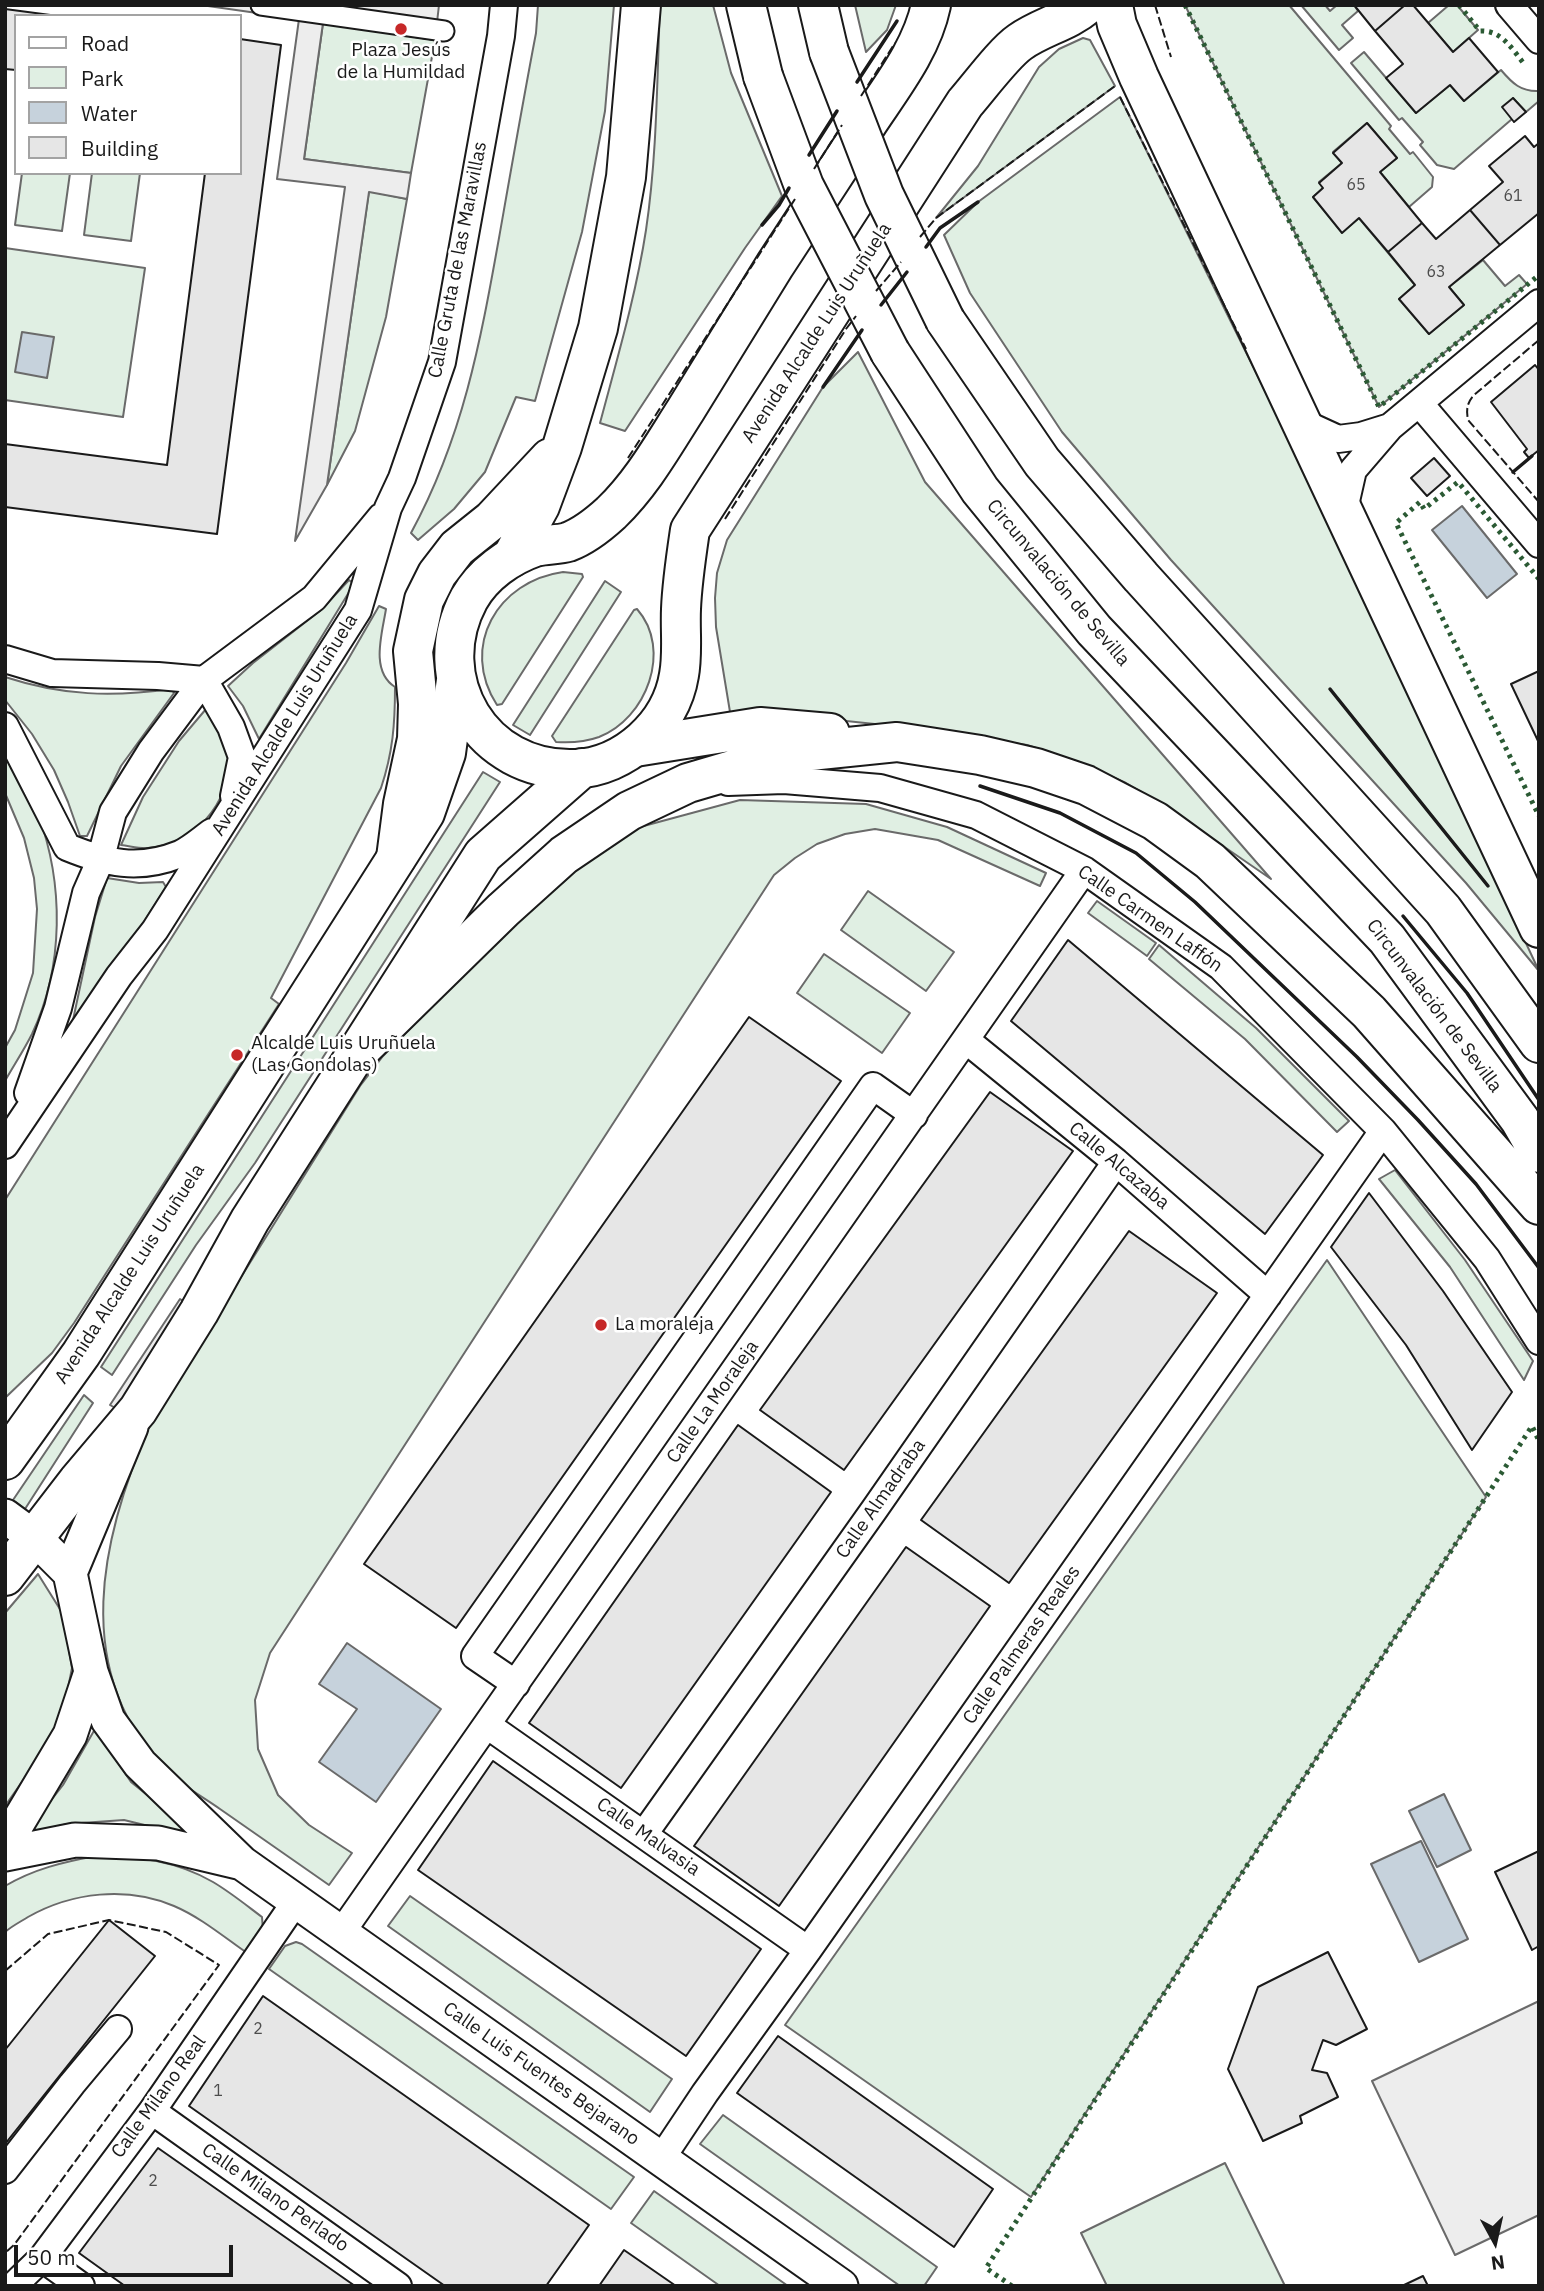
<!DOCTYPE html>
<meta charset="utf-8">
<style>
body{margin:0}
#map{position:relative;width:1544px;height:2291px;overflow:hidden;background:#fff;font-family:"IBM Plex Sans",sans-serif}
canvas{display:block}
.frame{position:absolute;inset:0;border:7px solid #1a1a1a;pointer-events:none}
.legend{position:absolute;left:14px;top:14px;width:228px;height:161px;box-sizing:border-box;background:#fff;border:2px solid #a3a3a3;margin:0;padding:9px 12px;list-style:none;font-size:21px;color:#1a1a1a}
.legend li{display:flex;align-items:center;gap:14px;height:35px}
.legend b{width:35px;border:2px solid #a3a3a3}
.north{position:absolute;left:1460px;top:2207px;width:70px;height:70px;-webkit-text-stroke:5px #fff;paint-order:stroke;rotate:172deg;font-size:19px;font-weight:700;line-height:28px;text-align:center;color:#1a1a1a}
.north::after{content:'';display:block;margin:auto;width:24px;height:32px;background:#1a1a1a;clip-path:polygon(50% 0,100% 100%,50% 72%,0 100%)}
.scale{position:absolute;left:14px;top:2245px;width:219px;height:32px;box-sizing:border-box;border:4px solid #1a1a1a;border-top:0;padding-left:9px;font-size:21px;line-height:24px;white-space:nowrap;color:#1a1a1a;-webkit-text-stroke:5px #fff;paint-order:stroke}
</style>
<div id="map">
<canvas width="1544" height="2291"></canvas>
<div class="frame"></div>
<ul class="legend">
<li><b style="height:9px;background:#fff"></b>Road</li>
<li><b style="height:19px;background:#e0efe3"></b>Park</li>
<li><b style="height:19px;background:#c6d2dc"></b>Water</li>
<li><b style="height:19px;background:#e6e6e6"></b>Building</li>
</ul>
<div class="north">N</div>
<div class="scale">50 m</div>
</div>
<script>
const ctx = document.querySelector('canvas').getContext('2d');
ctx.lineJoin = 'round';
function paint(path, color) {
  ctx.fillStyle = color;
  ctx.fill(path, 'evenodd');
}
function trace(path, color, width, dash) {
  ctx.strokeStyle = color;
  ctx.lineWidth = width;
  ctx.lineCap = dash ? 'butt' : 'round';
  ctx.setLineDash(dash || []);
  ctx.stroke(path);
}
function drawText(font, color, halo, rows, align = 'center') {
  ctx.font = font + ' "IBM Plex Sans",sans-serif';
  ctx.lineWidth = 5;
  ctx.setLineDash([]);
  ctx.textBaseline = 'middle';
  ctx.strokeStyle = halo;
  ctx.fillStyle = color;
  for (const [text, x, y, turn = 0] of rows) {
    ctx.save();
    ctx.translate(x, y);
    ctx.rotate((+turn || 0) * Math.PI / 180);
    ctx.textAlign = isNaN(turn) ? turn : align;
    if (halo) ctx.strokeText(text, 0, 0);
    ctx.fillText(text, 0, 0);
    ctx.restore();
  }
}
const green = new Path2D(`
 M538 5H614L605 111 582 232 535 401 516 397 485 472 454 509 418 540 411 533C463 437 480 344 499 238 511 170 523 101 536 33Z
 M660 5H713L731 73 782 196 745 248 625 431 600 423C617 359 636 295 646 230 657 156 657 80 660 5Z
 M855 5H896L887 30 866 52Z
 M1185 5H1289L1391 126 1389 129 1410 154 1413 152 1433 177 1432 187 1409 207 1380 172 1397 158 1367 123 1333 152 1342 163 1319 182 1323 188 1313 197 1342 232 1359 218 1415 285 1399 299 1429 334 1464 305 1449 287 1483 260 1505 286 1519 275 1527 284 1379 407Z
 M1301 5H1325L1330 11 1337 5H1354L1358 11 1342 25 1353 38 1339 50Z
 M1449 5H1457L1478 30 1453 52 1428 23Z
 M323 23 435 40 411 173 304 159Z
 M1083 38 1090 40 1115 86 936 218 978 166 1039 67 1059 49Z
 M1364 52 1416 113 1450 85 1464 101 1501 70C1512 83 1521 92 1539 91V101L1526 112 1513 98 1512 119 1454 169 1437 165 1420 145 1423 142 1402 118 1399 120 1351 63Z
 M1120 97 1311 484 1539 971 1466 883 1171 560 1062 432 970 293 944 235 978 202Z
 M22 173H70L62 231 15 225Z
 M92 173H140L131 241 84 235Z
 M369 191 407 199 386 317 355 431 327 485Z
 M5 248 145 268 123 417 5 400Z
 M858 352 925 482 1271 879 1162 804 1126 783 1079 762 1027 745 884 725 790 715 731 718 716 627 715 598 717 573 727 540 823 387Z
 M563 572 582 574 583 577 502 704 497 705C459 646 498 581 563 572Z
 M349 580 354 584 259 739 243 706 228 686 253 663 321 610Z
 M605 581 621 592 530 735 513 725Z
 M379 606 386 609C382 634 370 671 395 687 395 724 393 752 381 788L271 998 279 1004 74 1323 52 1353 5 1398V1200L346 663Z
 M637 609C673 650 646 719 599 737 585 742 570 743 556 742L552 736 634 610Z
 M5 677C63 696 112 697 172 689L174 693 121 766 87 836H80L68 802 54 770 32 734 5 700Z
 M206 709C216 724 226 740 228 759 231 804 193 845 148 848 140 849 130 846 121 845L143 797 179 741Z
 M5 752C16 773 29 793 38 814 64 884 64 966 32 1034 24 1050 14 1065 5 1081V1048L15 1030 33 973 37 909 34 878 24 838 5 793Z
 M483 772 500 782 255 1163 196 1245 112 1375 101 1367Z
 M740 800 866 804 947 827 1046 873 1040 886 938 840 875 829 845 834 817 844 795 858 774 875 270 1653 255 1700 258 1749 278 1795 309 1825 352 1853 329 1885C293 1860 256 1834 220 1809 203 1797 183 1786 168 1772 68 1672 101 1535 152 1420L360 1086 383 1056 503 933 569 877 589 857 614 839 640 827Z
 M107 878 139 883 163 882 166 887 80 1023 73 1020 95 917Z
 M868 891 954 952 926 991 841 930Z
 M1097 901 1156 943 1147 956 1088 913Z
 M1159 945 1256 1028 1349 1121 1337 1132 1245 1039 1149 959Z
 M824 954 910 1013 882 1053 797 993Z
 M1395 1170 1465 1260 1533 1361 1524 1380 1450 1267 1379 1179Z
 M1327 1260 1486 1497 1031 2197 785 2025Z
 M84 1395 93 1403 25 1509 13 1500Z
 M38 1574 63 1614 72 1668 60 1728 5 1806V1613Z
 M95 1729 131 1782 202 1839 124 1820 67 1824 24 1835 63 1785Z
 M96 1856C137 1856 177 1861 213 1882 230 1892 246 1905 262 1917L263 1931 247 1953C224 1937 200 1917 174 1906 127 1886 72 1892 28 1917 20 1922 12 1926 5 1932V1886C34 1869 63 1862 96 1856Z
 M410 1896 672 2079 650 2112 388 1926Z
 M296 1942 302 1944 634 2177 611 2209 269 1969 285 1946Z
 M723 2115 937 2267 924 2286H900L700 2144Z
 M1225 2163 1285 2286H1107L1081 2233Z
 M654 2191 788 2286H720L631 2223Z`);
const parking = new Path2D(`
 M201 5H439L435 40 323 23 304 159 411 173 407 199 369 192 327 485 295 541 345 187 277 179 299 19Z
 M180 1299 189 1305 119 1410 110 1405Z
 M1539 2001V2215L1455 2255 1372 2081Z`);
const water = new Path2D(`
 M22 332 54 337 47 378 15 372Z
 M1462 506 1517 574 1487 598 1432 530Z
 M347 1643 441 1709 376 1802 319 1762 357 1709 319 1684Z
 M1444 1794 1471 1850 1437 1867 1409 1811Z
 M1421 1841 1468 1939 1419 1962 1371 1864Z`);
const building = new Path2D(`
 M1354 5H1405L1375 31Z
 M1405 5H1413L1453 52 1469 38 1498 72 1464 101 1450 85 1416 113 1386 78 1403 64 1375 31Z
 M5 9 58 16H16V70L5 69Z
 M240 39 281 45 217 534 5 507V444L167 465 205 173H240Z
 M1513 98 1526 112 1514 122 1502 107Z
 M1367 123 1397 158 1380 172 1422 223 1388 252 1359 218 1342 233 1313 197 1323 188 1319 183 1342 163 1333 153Z
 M1525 136 1534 147 1539 143V213L1500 245 1470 210 1503 182 1489 166Z
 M1470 210 1500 245 1449 287 1464 305 1429 334 1399 299 1415 285 1388 252 1422 223 1436 239Z
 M1535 365 1539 370V450L1529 458 1524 452 1527 449 1491 402Z
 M1434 458 1450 476 1427 496 1411 478Z
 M1539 671V743L1511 684Z
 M1068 940 1323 1155 1265 1234 1011 1021Z
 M749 1017 841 1081 456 1628 364 1564Z
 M990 1092 1073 1151 844 1470 760 1410Z
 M1369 1193 1443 1291 1512 1392 1472 1450 1406 1345 1331 1247Z
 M1129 1231 1217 1293 1009 1583 921 1520Z
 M738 1425 831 1492 621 1788 529 1723Z
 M906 1547 990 1606 779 1906 694 1846Z
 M493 1761 761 1949 686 2056 418 1870Z
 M1539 1851V1946L1532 1950 1495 1872Z
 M109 1920 155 1956 5 2144V2050Z
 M1328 1952 1367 2029 1336 2045 1323 2040 1312 2070 1327 2073 1338 2097 1300 2116 1302 2123 1263 2141 1228 2069 1258 1987Z
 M263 1996 589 2225 546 2286H445L189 2106Z
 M778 2036 993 2189 954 2247 737 2093Z
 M158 2148 355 2286H125L79 2253Z
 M624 2250 676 2286H599Z
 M1423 2276 1428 2286H1402Z`);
const pedestrian = new Path2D(`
 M261 5 444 31`);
const minor = new Path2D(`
 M1509 5 1539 40
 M1420 404 1539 544
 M1301 422 1338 439 1361 436 1390 427
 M1343 514 1353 470 1390 427 1539 303
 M5 659 52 673 158 676 204 680 231 727 242 757 234 796
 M5 726 67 847C106 863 138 871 180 854 191 849 202 839 212 832
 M728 782 784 780 880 788 976 815 1084 870 1221 967 1383 1131 1487 1259 1539 1341
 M966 1040 1116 1162 1268 1295
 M28 1093 58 1008 86 893 100 861 113 812 151 751 204 680 314 598 381 517
 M5 1145 119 976 155 930 358 610 388 508 402 478 442 362 501 36 504 5
 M516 1684 475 1656 873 1086 914 1115
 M487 1725 808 1950
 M644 1834 874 1510 1116 1162
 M341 1933 1084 870
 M152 2111 398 2286
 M661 2159 705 2093 808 1950 1383 1131
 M5 2170 72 2084 118 2029
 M42 2258 81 2286
 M13 2286 42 2258 152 2111 296 1901`);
const tertiary = new Path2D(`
 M5 1516 35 1538 70 1573 91 1672 108 1720 140 1764 242 1863 841 2286
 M70 1573 131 1427
 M5 1844 70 1735 91 1672
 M5 1854 75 1840 158 1843 242 1863`);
const primary = new Path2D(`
 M931 5C922 48 893 85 869 121 838 169 806 217 775 265 745 314 715 363 685 411 662 447 642 483 611 513 599 524 584 536 568 542 558 545 546 544 535 547 509 556 483 574 469 599 426 679 482 772 574 769 625 767 671 725 679 675 683 654 680 631 681 609 682 583 686 557 690 530L965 103C979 87 1004 53 1020 42 1041 27 1067 22 1087 5
 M5 1460 81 1354 425 813 446 753 456 680
 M5 1576 78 1481 138 1410 199 1312 250 1220 483 855 582 768`);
const motorway = new Path2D(`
 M746 5 763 76
 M818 5 829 52
 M1113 5 1117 25 1139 77 1539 928
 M945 320 1042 462 1141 577 1443 910 1539 1043
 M890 352 980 490 1094 630 1387 939 1520 1120 1539 1153
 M512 557 540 506 562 447 598 328 626 177 641 5
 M635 747 760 727 830 733
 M396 858 403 804 417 739 418 704 413 651 424 600 437 574 457 548 492 520 550 458
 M357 1053 503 910 564 855 629 811 688 783 790 753 897 742 980 755 1036 768 1086 785 1155 821 1210 861 1369 1012 1539 1205`);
const motorwayBridge = new Path2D(`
 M829 52 884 195 945 320
 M763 76 804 186 890 352`);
const hedge = new Path2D(`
 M1185 5 1379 407 1539 275
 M1459 5 1480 31C1502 30 1512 49 1525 65
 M1539 579 1458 482 1424 509 1420 502 1396 523 1539 816
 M1012 2286 986 2268 1532 1426 1539 1441`);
const fence = new Path2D(`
 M1155 5 1171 57
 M861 96 895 43
 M1120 97 1246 349
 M814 169 842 125
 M920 237 936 218 1115 86
 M876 291 901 262
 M1539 340 1474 395C1467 403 1466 409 1468 420L1539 502
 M628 458 795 199
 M725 519 846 329 856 316
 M5 1971 48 1934 109 1920 166 1932 219 1965 14 2245 5 2253`);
const wall = new Path2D(`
 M857 82 897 21
 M809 155 837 111
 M762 225 779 205 789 188
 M926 247 940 228 978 202
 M881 305 907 272
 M823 387 862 330
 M1513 472 1532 456
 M1330 689 1488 886
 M980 786 1060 813 1136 853 1195 902 1357 1057 1418 1120 1476 1184 1539 1268
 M1403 916 1467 993 1539 1100`);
const markers = [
 [401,29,7,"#c62828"],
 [237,1055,7,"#c62828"],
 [601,1325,7,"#c62828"]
];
const numberNames = [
 ["65",1356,185],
 ["61",1513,196],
 ["63",1436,272],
 ["2",258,2029],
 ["1",218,2091],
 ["2",153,2181]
];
const poiNames = [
 ["Plaza Jesús",401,51,"center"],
 ["de la Humildad",401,73,"center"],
 ["Alcalde Luis Uruñuela",251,1044],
 ["(Las Gondolas)",251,1066],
 ["La moraleja",615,1325]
];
const streetNames = [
 ["Calle Gruta de las Maravillas",458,260,-79],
 ["Avenida Alcalde Luis Uruñuela",817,333,-57],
 ["Circunvalación de Sevilla",1058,583,50],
 ["Avenida Alcalde Luis Uruñuela",285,725,-58],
 ["Calle Carmen Laffón",1150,919,35],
 ["Circunvalación de Sevilla",1434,1006,53],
 ["Calle Alcazaba",1119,1166,40],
 ["Avenida Alcalde Luis Uruñuela",130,1274,-57],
 ["Calle La Moraleja",713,1402,-55],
 ["Calle Almadraba",881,1499,-55],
 ["Calle Palmeras Reales",1022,1645,-55],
 ["Calle Malvasia",648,1837,35],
 ["Calle Luis Fuentes Bejarano",541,2074,35],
 ["Calle Milano Real",159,2097,-54],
 ["Calle Milano Perlado",275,2198,35]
];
paint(green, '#e0efe3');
trace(green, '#6a6a6a', 2);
paint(parking, '#ededed');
trace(parking, '#6a6a6a', 2);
paint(water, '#c6d2dc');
trace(water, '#6a6a6a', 2);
paint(building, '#e6e6e6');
trace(building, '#1a1a1a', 2);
trace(pedestrian, '#1a1a1a', 23);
trace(minor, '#1a1a1a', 30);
trace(tertiary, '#1a1a1a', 37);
trace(primary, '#1a1a1a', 42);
trace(motorway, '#1a1a1a', 42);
trace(pedestrian, '#fff', 19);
trace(minor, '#fff', 26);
trace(tertiary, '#fff', 33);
trace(primary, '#fff', 38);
trace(motorway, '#fff', 38);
trace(motorwayBridge, '#1a1a1a', 42, []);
trace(motorwayBridge, '#fff', 38);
trace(hedge, '#2b5a34', 5, [3.5, 5]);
trace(fence, '#1a1a1a', 2, [9, 3.5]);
trace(wall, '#1a1a1a', 3.5);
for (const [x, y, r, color] of markers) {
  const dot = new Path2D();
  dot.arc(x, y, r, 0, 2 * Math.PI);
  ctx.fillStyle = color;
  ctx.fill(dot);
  trace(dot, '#fff', 2.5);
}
drawText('16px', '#4d4d4d', null, numberNames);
drawText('19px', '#1a1a1a', '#fff', poiNames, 'left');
drawText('19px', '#1a1a1a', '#fff', streetNames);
</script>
